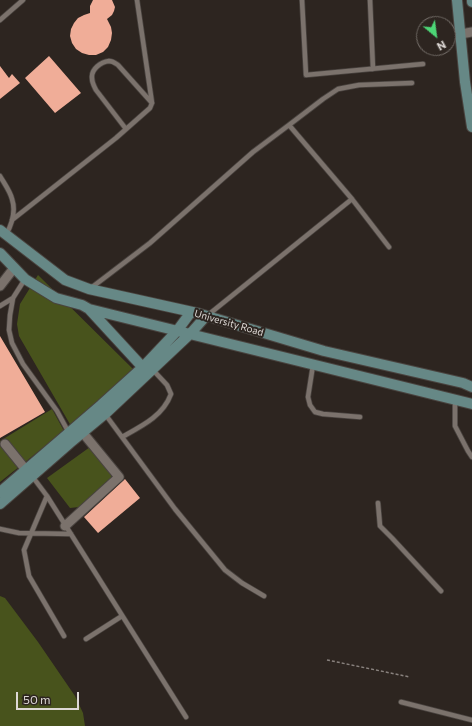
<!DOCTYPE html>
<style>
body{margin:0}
#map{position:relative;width:472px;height:726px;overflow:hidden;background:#2d2520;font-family:Commissioner,sans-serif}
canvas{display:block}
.north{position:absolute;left:416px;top:16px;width:40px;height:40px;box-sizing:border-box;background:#2d2520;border:1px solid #736d68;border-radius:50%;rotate:151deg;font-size:11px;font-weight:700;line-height:16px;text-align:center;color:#ddd8d5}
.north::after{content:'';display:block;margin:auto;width:14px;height:18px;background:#4dd676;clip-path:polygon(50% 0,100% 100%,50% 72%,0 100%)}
.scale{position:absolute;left:16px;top:692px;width:63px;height:18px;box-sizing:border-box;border:2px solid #ddd8d5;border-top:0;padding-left:5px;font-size:12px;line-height:14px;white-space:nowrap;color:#ddd8d5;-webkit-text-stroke:3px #2d2520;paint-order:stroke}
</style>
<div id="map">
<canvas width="472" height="726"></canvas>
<div class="north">N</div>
<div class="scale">50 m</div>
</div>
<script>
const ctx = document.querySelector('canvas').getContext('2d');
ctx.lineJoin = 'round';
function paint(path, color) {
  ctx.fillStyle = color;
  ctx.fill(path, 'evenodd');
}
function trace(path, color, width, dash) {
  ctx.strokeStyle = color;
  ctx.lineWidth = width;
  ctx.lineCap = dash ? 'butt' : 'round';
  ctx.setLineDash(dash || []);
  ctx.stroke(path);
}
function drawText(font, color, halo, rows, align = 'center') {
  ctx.font = font + ' Commissioner,sans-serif';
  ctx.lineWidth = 4;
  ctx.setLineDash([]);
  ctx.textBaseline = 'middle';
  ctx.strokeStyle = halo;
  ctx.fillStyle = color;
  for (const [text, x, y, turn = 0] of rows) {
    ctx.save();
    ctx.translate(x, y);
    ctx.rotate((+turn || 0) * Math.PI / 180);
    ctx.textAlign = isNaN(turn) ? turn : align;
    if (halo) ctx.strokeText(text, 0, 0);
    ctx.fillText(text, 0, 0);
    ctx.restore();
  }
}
const green = new Path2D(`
 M38 275 134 370 71 426 19 336 17 324 20 304Z
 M52 409 64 431 0 482V441Z
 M90 447 112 472 111 480 79 507 70 508 47 478Z
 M0 596 5 598 38 642 75 696 83 713 85 726H0Z`);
const building = new Path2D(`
 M93 0H112L115 7 114 11 112 15 107 19 111 27 112 33 111 40 108 47 103 52 96 55H89L82 53 76 49 72 43 70 36 71 29 74 23 78 18 84 15 90 13V6Z
 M49 56 81 93 55 113 25 78Z
 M0 66 9 78 12 74 20 83 0 99Z
 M0 336 45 412 0 438Z
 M125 479 140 498 98 533 84 517Z`);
const path = new Path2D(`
 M327 660 410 677`);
const lane = new Path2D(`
 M302 0 306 75 423 64
 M370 0 373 69
 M0 20 23 0
 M126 129 96 90C94 86 92 83 92 78 91 69 101 62 109 61 113 61 115 63 118 65L152 103
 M0 176C4 183 10 191 12 199 16 211 12 224 6 235
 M12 220 116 138 150 108 152 103 151 96 137 0
 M389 247 352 199 289 125 323 99 338 89 359 85 412 83
 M25 279 13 298 10 315 9 330 12 343 23 364 57 411 69 433
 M91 288 150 243 253 152 289 125
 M0 306 13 298
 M208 315 352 199
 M313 365 308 397 310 405 315 412 323 414 360 417
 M455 400V426L468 451 472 457
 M105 414 175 509 225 570 242 583 264 596
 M122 437C142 426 163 416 171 394L167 385 153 370
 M32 476 47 496 186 717
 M47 496 24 550 29 576 64 636
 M378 503 380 526 392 538 441 591
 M0 529 19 533 71 534
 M86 639 122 616
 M401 702 472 720`);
const street = new Path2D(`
 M461 34 472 32
 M0 286 14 268
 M5 444 26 470 31 475
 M65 526 119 477 83 433`);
const secondary = new Path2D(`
 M457 0 465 82 472 127
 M472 0V2
 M0 230 65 280 89 289 197 313 324 351 463 383 472 387
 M0 253 25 279 56 298 82 305 89 309 472 404
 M89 309 147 372
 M0 492 101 405 143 367 177 331 191 312
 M0 504 70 443 105 414 190 334 206 316`);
const streetNames = [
 ["University Road",229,323,16]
];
paint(green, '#48531c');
paint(building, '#f0ad98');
trace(lane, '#49433f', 6);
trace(street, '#49433f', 11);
trace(secondary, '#49433f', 12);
trace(path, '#88817d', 1.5, [3, 2]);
trace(lane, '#7b726c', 4.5);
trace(street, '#7b726c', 9);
trace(secondary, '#668886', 10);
drawText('10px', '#ddd8d5', '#2d2520', streetNames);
</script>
